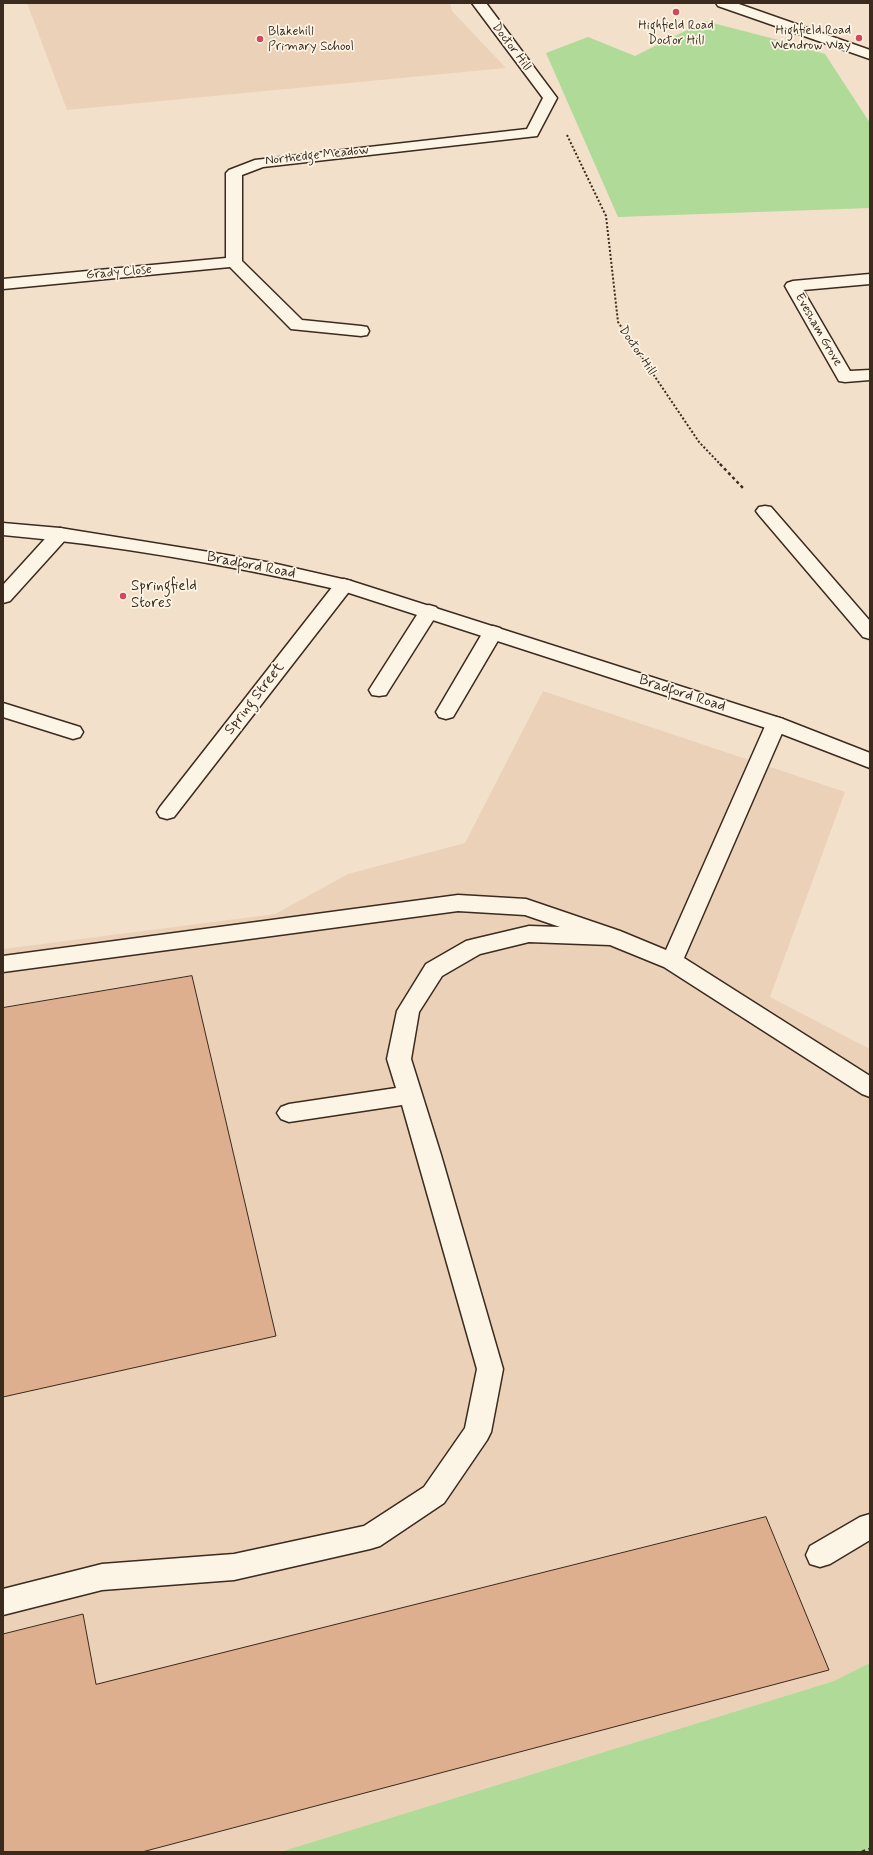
<!DOCTYPE html>
<style>
body{margin:0}
#map{position:relative;width:873px;height:1855px;overflow:hidden;background:#f3e0cb;font-family:Mynerve,sans-serif}
canvas{display:block}
.frame{position:absolute;inset:0;border:4px solid #3b2a1e;pointer-events:none}
</style>
<div id="map">
<canvas width="873" height="1855"></canvas>
<div class="frame"></div>
</div>
<script>
const ctx = document.querySelector('canvas').getContext('2d');
ctx.lineJoin = 'round';
function paint(path, color) {
  ctx.fillStyle = color;
  ctx.fill(path, 'evenodd');
}
function trace(path, color, width, dash) {
  ctx.strokeStyle = color;
  ctx.lineWidth = width;
  ctx.lineCap = dash ? 'butt' : 'round';
  ctx.setLineDash(dash || []);
  ctx.stroke(path);
}
function drawText(font, color, halo, rows, align = 'center') {
  ctx.font = font + ' Mynerve,sans-serif';
  ctx.lineWidth = 3.5;
  ctx.setLineDash([]);
  ctx.textBaseline = 'middle';
  ctx.strokeStyle = halo;
  ctx.fillStyle = color;
  for (const [text, x, y, turn = 0] of rows) {
    ctx.save();
    ctx.translate(x, y);
    ctx.rotate((+turn || 0) * Math.PI / 180);
    ctx.textAlign = isNaN(turn) ? turn : align;
    if (halo) ctx.strokeText(text, 0, 0);
    ctx.fillText(text, 0, 0);
    ctx.restore();
  }
}
const built = new Path2D(`
 M27 3H450L452 11 506 68 67 110Z
 M543 691 845 792 770 997 870 1049V1663L834 1681 280 1852H3V949L275 914 348 874 465 843Z`);
const green = new Path2D(`
 M705 21 786 42 825 54 870 123V208L618 217 546 53 588 37 635 56Z
 M870 1663V1852H280L834 1681Z`);
const building = new Path2D(`
 M192 976 276 1336 3 1397V1008Z
 M766 1517 829 1670 142 1852H3V1634L83 1614 96 1684Z`);
const pathFar2 = new Path2D(`
 M567 135 606 216 618 322 699 442 721 465`);
const pathFar1 = new Path2D(`
 M720 464 743 488`);
const path = new Path2D(`
 M862 1852 870 1849`);
const lane = new Path2D(`
 M429 605 436 607 439 611 389 690 386 695 379 696 372 695 369 690 422 607Z
 M776 717 783 719 786 724 684 958 870 1076V1097L862 1094 664 967 610 945 529 942 480 954 442 976 419 1012 411 1059 441 1155 503 1369 491 1432 487 1440 444 1503 380 1546 370 1549 234 1580 102 1590 3 1615V1589L102 1564 234 1554 364 1526 424 1487 465 1428 477 1369 402 1105 289 1122 281 1119 277 1113 281 1107 289 1104 396 1088 387 1059 397 1011 426 964 466 941 474 939 529 926 560 927 525 915 458 911 3 972V956L458 895 526 899 620 931 666 950 766 724 769 719Z
 M870 1514V1540L830 1564 820 1567 810 1564 806 1555 810 1546 860 1517Z`);
const street = new Path2D(`
 M472 3H486L557 98 537 136 263 167 242 175V261L302 320 361 326 367 327 369 331 367 335 361 336 291 329 230 267 3 289V279L226 258V173L229 170 255 160 527 129 543 98Z
 M870 274V284L803 290 850 371 870 370V380L845 382 839 381 785 286 787 283 793 281Z
 M765 506 771 507 870 621V639L863 637 759 515 756 511 759 507Z
 M60 528 67 530 69 534 67 538 10 601 3 603V585L53 530Z
 M344 579 351 581 353 585 351 589 174 817 167 819 160 817 157 812 160 807 337 581Z
 M493 626 500 628 503 632 456 712 453 717 446 719 439 717 436 712 483 632 486 628Z
 M3 703 80 727 83 732 80 737 73 739 3 717Z`);
const secondary = new Path2D(`
 M716 3H736L870 50V59L718 6Z
 M3 523 60 528 209 552 272 563 351 581 783 719 870 753V768L769 729 340 590C229 565 116 545 3 535Z`);
const markers = [
 [676,12,4,"#d1495b"],
 [859,38,4,"#d1495b"],
 [260,39,4,"#d1495b"],
 [123,596,4,"#d1495b"]
];
const farPoinames = [
 ["Highfield Road",676,26],
 ["Doctor Hill",676,41],
 ["Highfield Road",851,31,"right"],
 ["Wendrow Way",851,46,"right"],
 ["Blakehill",268,32,"left"],
 ["Primary School",268,47,"left"]
];
const farStreetnames = [
 ["Doctor Hill",511,47,53],
 ["Northedge Meadow",317,156,-6],
 ["Grady Close",119,273,-5],
 ["Evesham Grove",818,330,60],
 ["Doctor Hill",637,351,56]
];
const streetNames = [
 ["Bradford Road",251,566,11],
 ["Bradford Road",682,694,18],
 ["Spring Street",255,699,-52]
];
const poiNames = [
 ["Springfield",131,587],
 ["Stores",131,604]
];
paint(built, '#ecd1b9');
paint(green, '#b0da97');
paint(building, '#ddaf8e');
trace(building, '#3b2a1e', 1);
trace(lane, '#3b2a1e', 3);
trace(street, '#3b2a1e', 3);
trace(secondary, '#3b2a1e', 3);
trace(pathFar2, '#3b2a1e', 2, [2, 2]);
trace(pathFar1, '#3b2a1e', 2.5, [3, 3]);
trace(path, '#3b2a1e', 3, [3.5, 3.5]);
paint(lane, '#fcf5e5');
paint(street, '#fcf5e5');
paint(secondary, '#fcf5e5');
for (const [x, y, r, color] of markers) {
  const dot = new Path2D();
  dot.arc(x, y, r, 0, 2 * Math.PI);
  ctx.fillStyle = color;
  ctx.fill(dot);
  trace(dot, '#fcf5e5', 1.5);
}
drawText('13px', '#3b2a1e', '#fcf5e5', farPoinames);
drawText('13px', '#3b2a1e', '#fcf5e5', farStreetnames);
drawText('15px', '#3b2a1e', '#fcf5e5', streetNames);
drawText('15px', '#3b2a1e', '#fcf5e5', poiNames, 'left');
</script>
